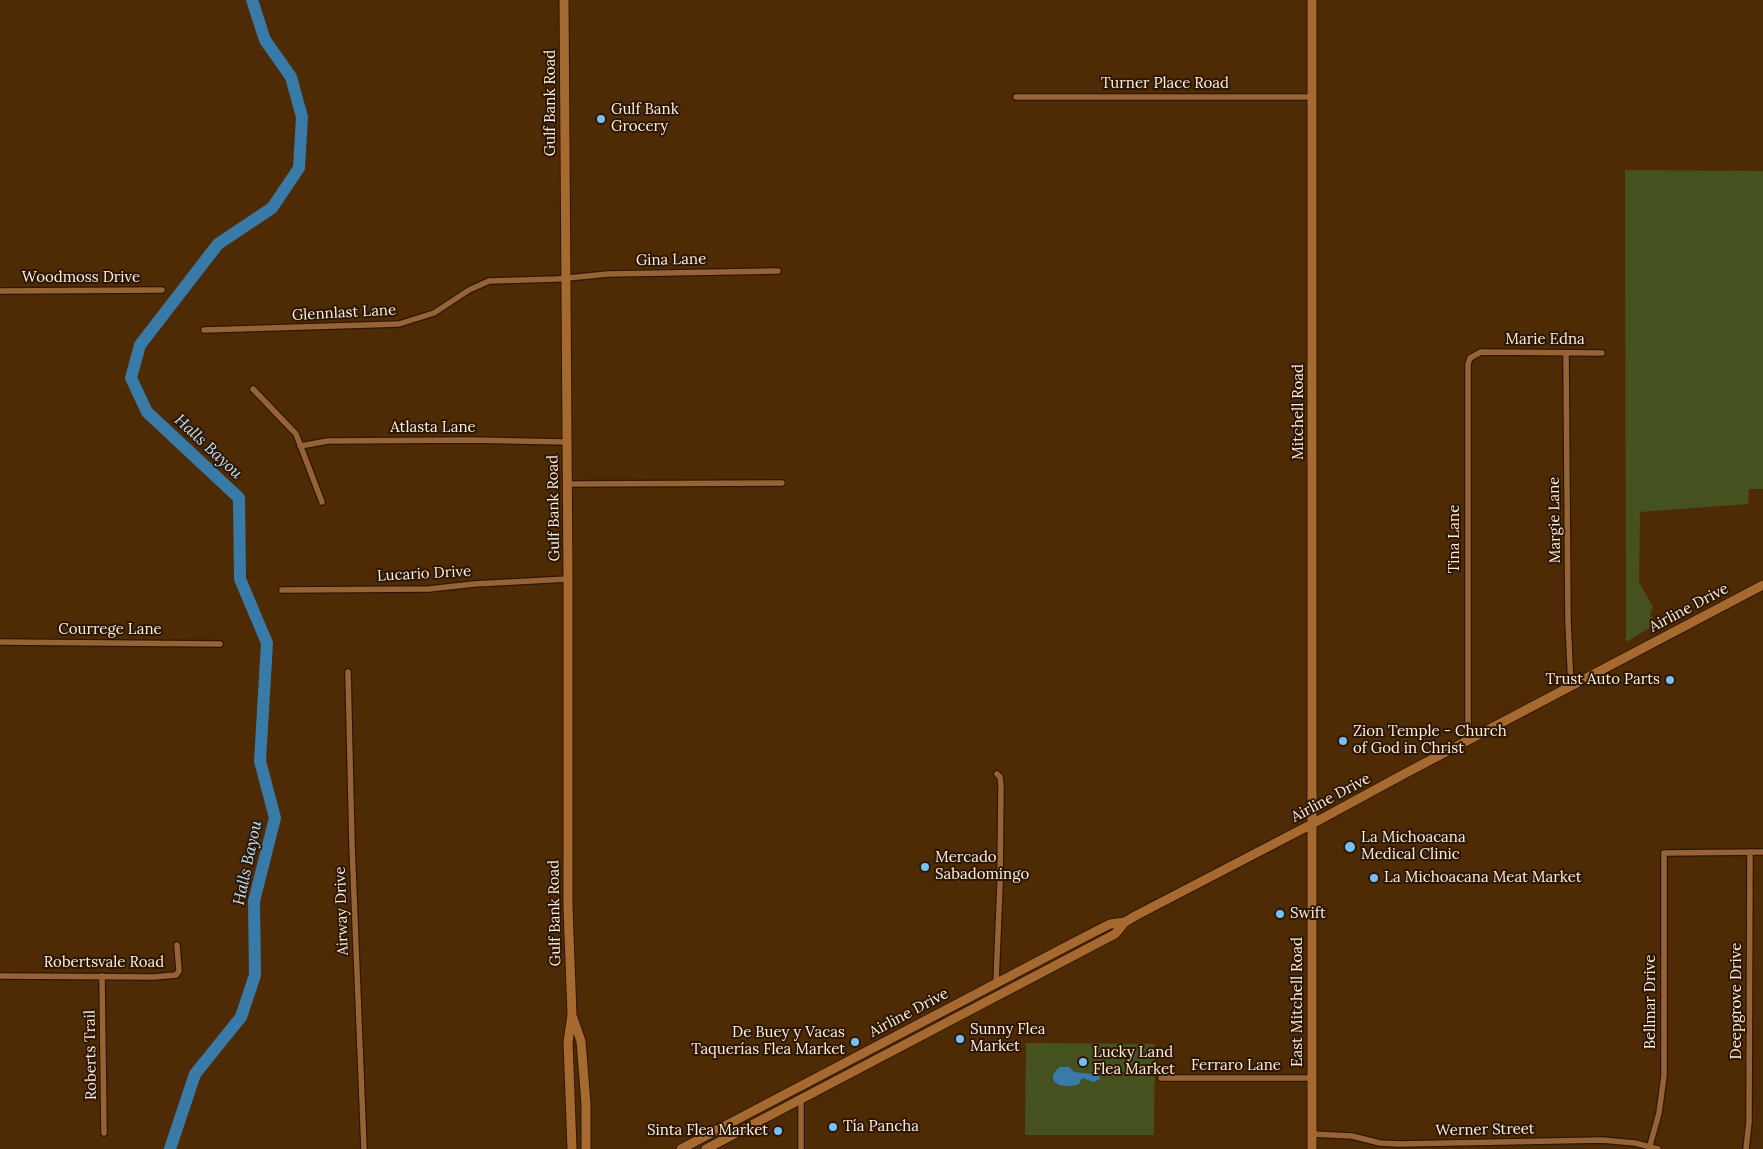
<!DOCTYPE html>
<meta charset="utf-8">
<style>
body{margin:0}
canvas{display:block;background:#4f2b05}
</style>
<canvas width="1763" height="1149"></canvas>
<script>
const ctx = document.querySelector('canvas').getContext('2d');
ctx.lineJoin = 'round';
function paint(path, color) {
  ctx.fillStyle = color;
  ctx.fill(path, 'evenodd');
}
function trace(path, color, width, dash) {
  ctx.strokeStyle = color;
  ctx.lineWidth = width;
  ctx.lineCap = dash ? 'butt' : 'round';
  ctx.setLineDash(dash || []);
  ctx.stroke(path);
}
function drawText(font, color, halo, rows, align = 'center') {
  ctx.font = font + ' Lora,serif';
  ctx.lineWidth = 4;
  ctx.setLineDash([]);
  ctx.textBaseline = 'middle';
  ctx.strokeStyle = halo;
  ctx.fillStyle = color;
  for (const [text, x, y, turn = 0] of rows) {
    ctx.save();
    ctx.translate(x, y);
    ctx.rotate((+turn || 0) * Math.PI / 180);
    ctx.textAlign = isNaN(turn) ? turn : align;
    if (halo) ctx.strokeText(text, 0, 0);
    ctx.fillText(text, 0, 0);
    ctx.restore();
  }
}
const green = new Path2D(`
 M1625 170 1763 171V489H1749L1748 504 1640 512 1639 582 1653 607 1650 614 1656 624 1626 642Z
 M1026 1043 1155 1044 1154 1135H1025Z`);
const water = new Path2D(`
 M1060 1067H1069L1074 1072 1092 1074 1098 1071 1100 1079 1094 1082 1082 1078 1079 1084C1064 1090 1041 1082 1060 1067Z`);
const river = new Path2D(`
 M170 1149 195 1074 241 1017 255 975 254 901 275 818 260 761 267 643 240 579 239 498 147 412 131 378 140 345 218 244 272 208 299 168 302 117 291 77 265 40 252 0`);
const street = new Path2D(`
 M1016 97H1313
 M0 291 162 290
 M204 330 399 324 434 313 469 290 489 281 557 279 608 274 778 271
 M1566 353 1568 621 1571 687
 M253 389 296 434 322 502
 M300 446 328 441 470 440 566 442
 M568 484 782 483
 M282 590 429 589 474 584 568 579
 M0 642 220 644
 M348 672 352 845 364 1149
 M1468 740V364L1470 358 1481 352 1602 353
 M0 976 154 977 176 975 179 971 177 945
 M102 976 104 1133
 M996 982 1000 884 1001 785 1000 777 997 774
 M1161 1078H1312
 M801 1100V1149
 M1312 1134 1352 1136 1380 1143 1399 1144 1602 1140 1635 1143 1658 1149
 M1649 1149 1659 1113 1664 1076V853L1763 852
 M1746 1149 1749 1122 1750 852`);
const secondary = new Path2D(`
 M564 0 568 579V907L572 1015 568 1042 572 1149
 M573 1018 581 1041 586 1104V1149
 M681 1149 1073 943 1110 924 1125 922
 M706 1149 1115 934 1125 922 1137 915 1312 824 1404 774 1763 585
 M1312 1149V0`);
const markers = [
 [601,119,5,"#75c0f6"],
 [1670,680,5,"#75c0f6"],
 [1343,741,5,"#75c0f6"],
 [1350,847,6,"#75c0f6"],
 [925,867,5,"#75c0f6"],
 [1374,878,5,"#75c0f6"],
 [1280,914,5,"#75c0f6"],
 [960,1039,5,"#75c0f6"],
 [855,1042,5,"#75c0f6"],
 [1083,1062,5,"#75c0f6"],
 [833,1127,5,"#75c0f6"],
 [778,1131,5,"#75c0f6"]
];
const streetNames = [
 ["Turner Place Road",1165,84],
 ["Gulf Bank Road",551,103,-90],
 ["Gina Lane",671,260,-1],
 ["Woodmoss Drive",81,278],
 ["Glennlast Lane",344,313,-3],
 ["Marie Edna",1545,340],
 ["Mitchell Road",1299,412,-90],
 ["Atlasta Lane",433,428],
 ["Gulf Bank Road",554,508,-91],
 ["Margie Lane",1555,520,-91],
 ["Tina Lane",1455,539,-90],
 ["Lucario Drive",424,574,-3],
 ["Airline Drive",1689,608,-28],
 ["Courrege Lane",110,630],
 ["Airline Drive",1331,798,-28],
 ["Airway Drive",342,911,-92],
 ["Gulf Bank Road",555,913,-91],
 ["Robertsvale Road",104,963],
 ["Deepgrove Drive",1737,1001,-90],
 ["East Mitchell Road",1298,1002,-90],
 ["Bellmar Drive",1651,1002,-90],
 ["Airline Drive",909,1013,-28],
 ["Roberts Trail",91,1055,-91],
 ["Ferraro Lane",1236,1066],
 ["Werner Street",1485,1130,-1]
];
const poiNames = [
 ["Gulf Bank",611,110],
 ["Grocery",611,127],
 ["Trust Auto Parts",1660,680,"right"],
 ["Zion Temple - Church",1353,732],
 ["of God in Christ",1353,749],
 ["La Michoacana",1361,838],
 ["Medical Clinic",1361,855],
 ["Mercado",935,858],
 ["Sabadomingo",935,875],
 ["La Michoacana Meat Market",1384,878],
 ["Swift",1290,914],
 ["Sunny Flea",970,1030],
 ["Market",970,1047],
 ["De Buey y Vacas",845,1033,"right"],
 ["Taquerías Flea Market",845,1050,"right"],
 ["Lucky Land",1093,1053],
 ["Flea Market",1093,1070],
 ["Tía Pancha",843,1127],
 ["Sinta Flea Market",768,1131,"right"]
];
const waterNames = [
 ["Halls Bayou",208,447,43],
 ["Halls Bayou",248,863,-78]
];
paint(green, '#45511e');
paint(water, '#387ba8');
trace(river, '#387ba8', 12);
trace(street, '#2f1600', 8);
trace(secondary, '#2f1600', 11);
trace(street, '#966336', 5.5);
trace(secondary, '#a66a30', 9);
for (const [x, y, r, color] of markers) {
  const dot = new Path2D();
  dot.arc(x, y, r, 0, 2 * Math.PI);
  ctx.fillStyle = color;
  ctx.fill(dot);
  trace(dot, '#2c1705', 2);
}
drawText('15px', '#ffeddf', '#2c1705', streetNames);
drawText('15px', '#ffeddf', '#2c1705', poiNames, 'left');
drawText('italic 16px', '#bfe1fb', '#2c1705', waterNames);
</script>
